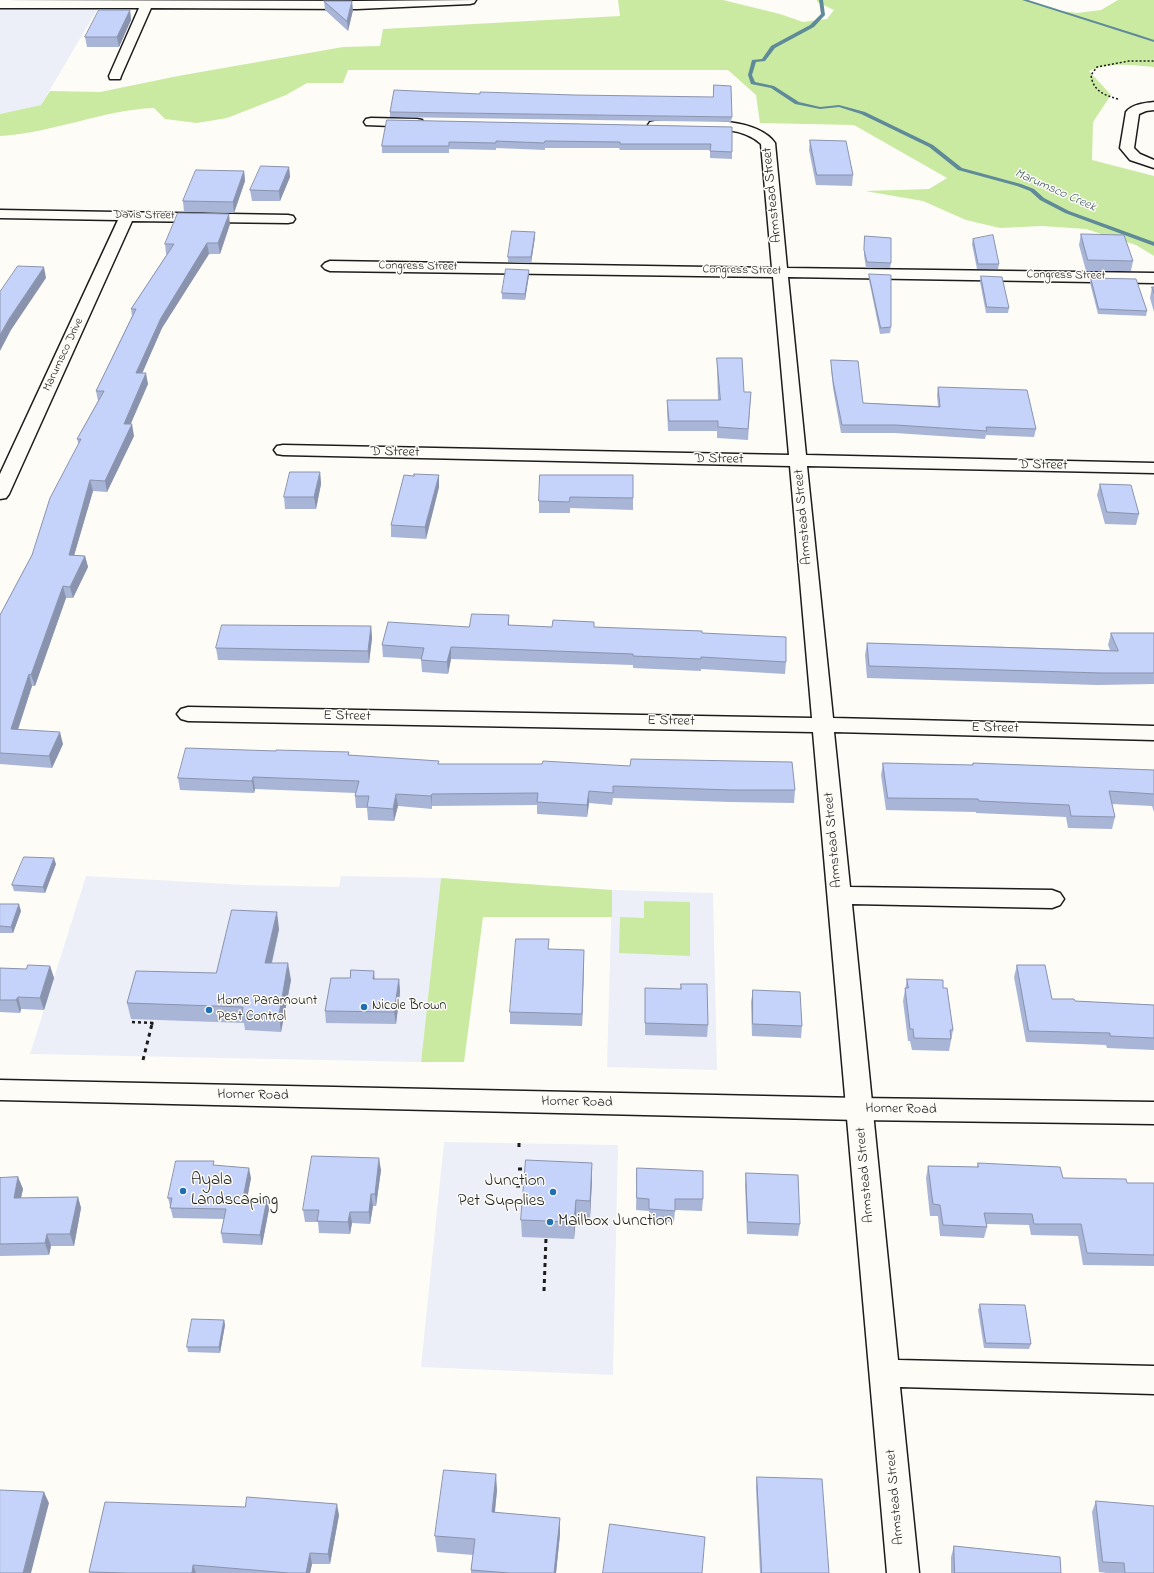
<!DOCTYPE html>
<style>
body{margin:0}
canvas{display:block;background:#fdfcf7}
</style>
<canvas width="1154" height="1573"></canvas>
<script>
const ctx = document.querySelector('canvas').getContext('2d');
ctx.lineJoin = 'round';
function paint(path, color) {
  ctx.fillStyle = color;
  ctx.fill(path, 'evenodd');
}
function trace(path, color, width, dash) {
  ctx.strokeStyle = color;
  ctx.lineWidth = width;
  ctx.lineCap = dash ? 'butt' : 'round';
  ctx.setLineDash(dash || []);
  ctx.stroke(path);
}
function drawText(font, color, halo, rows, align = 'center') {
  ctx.font = font + ' "Indie Flower",sans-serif';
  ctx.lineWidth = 3;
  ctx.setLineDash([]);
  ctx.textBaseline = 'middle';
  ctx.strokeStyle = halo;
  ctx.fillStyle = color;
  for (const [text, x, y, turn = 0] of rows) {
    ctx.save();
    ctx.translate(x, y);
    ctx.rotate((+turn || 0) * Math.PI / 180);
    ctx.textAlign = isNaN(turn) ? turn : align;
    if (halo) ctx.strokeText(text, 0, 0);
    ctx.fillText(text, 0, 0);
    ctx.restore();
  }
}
const built = new Path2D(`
 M0 1 101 3 41 105 0 114Z
 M86 876 245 885 339 887 341 876 441 878 421 1062 30 1054Z
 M612 890 713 893 717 1070 607 1067Z
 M444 1142 618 1145 613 1375 421 1367Z`);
const green = new Path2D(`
 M618 0H723L780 14 803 22 827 19 834 10 817 2V0H1028L1062 11 1077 13 1101 10 1118 0H1154V67C1131 65 1111 62 1089 71L1111 95 1093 122 1092 160 1154 176V256L1136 245 1086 229 1042 226 1000 228 966 220 923 201 865 191 929 189 947 178 854 125 760 123 756 95 728 70H348L343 83H307L286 95 227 118 197 123 165 119 154 108C102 110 53 133 0 136V114L41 105 50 91 100 92 178 76 343 47 380 46 383 29 620 16Z
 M441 878 612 890V917H483L464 1062H421Z
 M644 901 690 902V956L619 953 620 917 644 918Z`);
const stream = new Path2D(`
 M819 0H823L825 15 814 27 775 48 765 61 756 62 752 75 755 82 774 86 799 102 820 107 839 105 865 112 933 145 962 168 1021 184 1034 189 1044 198 1069 211 1154 242V246L1065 213 1040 200 1030 191 1017 186 958 170 929 147 861 114 839 107 820 109 795 104 771 88 751 84 748 75 752 60 762 59 771 46 810 25 821 14Z
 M1022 0H1028L1139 35 1154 40V42Z`);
const pathFar2 = new Path2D(`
 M1118 99C1104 95 1093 91 1091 75L1097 67 1129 61H1154`);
const pathFar1 = new Path2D(`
 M132 1022 153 1023
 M152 1025 153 1020`);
const path = new Path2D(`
 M143 1060 152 1024
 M519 1143V1147
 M518 1169H527
 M516 1186H525
 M544 1291 546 1238`);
const minor = new Path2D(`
 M0 0 357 1 476 0 474 3 470 4 357 9 151 8 121 76 120 79H110L109 76 139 8H0Z
 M1154 102V110L1146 111 1139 114 1134 148 1140 154 1154 160V168L1130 160 1120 148 1126 112C1132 104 1145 103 1154 102Z
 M371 118 417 119 422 120 424 123 422 126 417 127 366 125 364 122 366 119Z
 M655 121C686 121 755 114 775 143L787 268 1154 273V283L788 277 806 455 1154 463V473L807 466 833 718 1154 726V740L834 732 850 887 1052 890 1060 893 1064 899 1060 905 1052 908 852 904 898 1360 1154 1366V1394L900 1387 919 1573H887L813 732 188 721 181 719 177 714 181 709 188 707 812 718 790 466 283 455 277 454 274 450 277 446 283 445 789 455 773 277 330 271 325 269 322 266 325 263 330 261 772 268 761 144C733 118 684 136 650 128L648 125 650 122Z
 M0 210 288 215 293 216 295 219 293 222 288 223 132 221 9 494 6 498 0 499V474L118 220 0 218Z`);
const major = new Path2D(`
 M0 1080 859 1098 1154 1102V1124L859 1120 0 1100Z`);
const wall = new Path2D(`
 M324 1 353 10 348 31 325 10Z
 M130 10 131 20 119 47H87L85 37Z
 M390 112 732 117 731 122 390 117Z
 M387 120 732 127V159L710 158V150H620L619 148H545V150L496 148V150L449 149V153H382V146Z
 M810 140 853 175 852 186 816 185 809 150Z
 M289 167 290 177 280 201H252L250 190Z
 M244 171 245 181 234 213 184 212 183 201Z
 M230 224 220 254H209L162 328 142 373 148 384 130 424 134 436 107 492 93 491 74 555 85 556 88 567 73 598H66L35 686H32L18 730 63 744 52 768 0 764V615L32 555 79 445 77 439 98 401 96 391 132 316 131 309 167 254H166L165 244Z
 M1081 234 1133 261 1131 271H1086L1079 245Z
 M865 236 891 263 890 268H866L864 255Z
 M535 237 531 263 508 262V257Z
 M973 239 999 264 998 269H977L972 244Z
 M869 274 891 327 890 333 880 334 869 280Z
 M529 275 525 300 502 299V293Z
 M981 276 1009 308 1008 313H986L980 282Z
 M1091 278 1147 311 1146 316 1098 314 1090 283Z
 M1152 287H1154V312L1150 298Z
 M717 358 744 392H751L748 440 717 438V431H668L667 410V400H718L717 368Z
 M831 360 863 403 938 406 937 395 938 387 1036 429 1034 437 986 435 985 439 895 433H841L833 388 831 368Z
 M320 472 321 484 316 509H285L284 497Z
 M439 475V487L426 539 391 537V525L414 476Z
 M633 475V510L570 508V513H539V501Z
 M1100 484 1139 514 1136 525 1105 524 1097 495Z
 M509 615V625L552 627 594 622V627L702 633 786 662 785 674 701 669V671L633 668V665L451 659 448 674 422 672 421 659 383 657 382 645 469 627Z
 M371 626 372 638 369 663 218 660 216 648Z
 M1111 633H1154V684L1098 685 867 678 865 655 867 643 1110 650 1108 645Z
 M276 751 349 752V755L439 764 795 790 794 803 730 802 613 798 612 805 589 803 587 817 537 814V805L432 806V809L398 806 394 821 368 820 367 808H356L355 796V793L255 789 254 793 180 790 178 778Z
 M883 763 972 765 973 763 1154 770V812L1152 806 1112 804 1115 817 1112 829 1068 828 1066 817 976 813V812L886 810 881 775Z
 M56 864 45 893 14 891 12 885Z
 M0 904 21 911 13 933H0Z
 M279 929 272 963 291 980 281 1032 245 1030 244 1023 131 1019 127 1003 216 973Z
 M549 949 584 962 582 1026 510 1024V1012Z
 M1017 965 1052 999 1075 1001 1154 1005V1050L1107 1048 1106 1045 1026 1042 1014 977Z
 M50 966 54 978 44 1010 21 1009 20 1013 0 1012V968L26 969Z
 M375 979H399L400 992 396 1024 326 1023 325 1011Z
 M907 979 943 988 953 1030 949 1051 912 1050 910 1041H908L903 1001Z
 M681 984 708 1025 707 1037 645 1035V988L680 989Z
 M753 990 802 1026 801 1038 752 1036 751 1002Z
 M592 1163V1180L590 1218 576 1217 574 1239 522 1237 521 1220Z
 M978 1163 1063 1178 1127 1183H1154V1266L1083 1265 1078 1236 1031 1235 1029 1225 986 1224 987 1227 984 1238 940 1236 938 1216H930L926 1178 928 1166 977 1167Z
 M215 1166 251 1178 247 1199H267L269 1209 262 1245 223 1243 221 1233 224 1219 173 1218 168 1198Z
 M637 1168 703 1199 702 1211 675 1210 674 1222 649 1221V1211L636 1210Z
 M381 1170 376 1206H373L370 1224 352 1223 350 1234 319 1233 318 1222H305L303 1210Z
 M746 1173 800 1224 798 1236 747 1234 745 1185Z
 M18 1177 23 1189 21 1198 78 1197 81 1208 74 1246H51L49 1255 0 1256V1178Z
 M980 1304 1031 1344 1029 1349 984 1348 978 1310Z
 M224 1320 225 1325 220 1353 188 1352 187 1347Z
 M757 1477 829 1573H760L756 1488Z
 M497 1490 495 1512 560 1534 556 1573H471V1570L473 1555 437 1552 435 1536Z
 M1096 1501 1154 1573H1107L1099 1572 1092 1512Z
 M339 1515 330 1564H312L310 1573H90L89 1572Z
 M954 1546 1061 1573H951V1557Z`);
const shadedWall = new Path2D(`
 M352 1 353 10 348 31 347 21Z
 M130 10 131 20 119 47 117 37Z
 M289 167 290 177 280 201 279 191Z
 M244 171 245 181 234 213 233 202Z
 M229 214 230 224 220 254 218 243Z
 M535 232V237L531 263V257Z
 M207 243 209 254 162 328 138 383 136 373 161 318Z
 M44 267 46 278 11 330 0 351V335L9 319Z
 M529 270V275L525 300V294Z
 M146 373 148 384 126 435 124 424Z
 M132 424 134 436 107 492 105 481Z
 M320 472 321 484 316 509 314 497Z
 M439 475V487L426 539 425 527Z
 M90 480 93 491 71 566 69 555Z
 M85 556 88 567 73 598 70 587Z
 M63 586 66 598 35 686 31 675Z
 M509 615V627L508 625Z
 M371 626 372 638 369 663 368 651Z
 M451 647V659L448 674 447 662Z
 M29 674 32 686 14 741 11 729Z
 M60 732 63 744 52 768 49 756Z
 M253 777 255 789 254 793 252 781Z
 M589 791V803L587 817V805Z
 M396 794 398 806 394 821 393 809Z
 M432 794V809L431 796Z
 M54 858 56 864 45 893 43 887Z
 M19 904 21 911 13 933 11 927Z
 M277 912 279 929 268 979 265 963Z
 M584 950V962L582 1026V1014Z
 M288 963 291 980 281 1032 279 1015Z
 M50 966 54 978 44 1010 40 998Z
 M374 971 375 983 373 979Z
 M399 979 400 992 396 1024 394 1012Z
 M18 997 21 1009 20 1013 16 1000Z
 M379 1158 381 1170 376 1206 375 1194Z
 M592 1163V1180L590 1218V1201Z
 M249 1168 251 1178 245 1209 243 1198Z
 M18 1177 23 1189 18 1210 14 1198Z
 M371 1194 373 1206 370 1224 369 1212Z
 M78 1197 81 1208 74 1246 70 1234Z
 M267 1199 269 1209 262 1245 260 1235Z
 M576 1200V1217L574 1239V1222Z
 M350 1212 352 1223 350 1234 348 1222Z
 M47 1234 51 1246 49 1255 45 1243Z
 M224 1320 225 1325 220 1353 219 1347Z
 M496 1474 497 1490 493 1528 492 1512Z
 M44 1492 49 1503 31 1573H23Z
 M337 1504 339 1515 330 1564 328 1554Z
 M560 1518V1534L556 1573H554Z
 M310 1553 312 1564 310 1573H306Z
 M193 1565 196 1573H192Z`);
const building = new Path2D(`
 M324 1H352L347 21Z
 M99 10H130L117 37H85Z
 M714 85 731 86 732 117 390 112 394 90 480 94V92L574 95 713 97Z
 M387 120 732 127V152L710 151 711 144H620V142L545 141 544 143 496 141V143L449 142V146H382Z
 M810 140 846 141 853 175H817Z
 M261 166 289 167 279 191 250 190Z
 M196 170 244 171 233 202 183 201Z
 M178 213 229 214 218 243H207L161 318 136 373H146L124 424H132L105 481 90 480 69 555 85 556 70 587 63 586 31 675 29 674 11 729 60 732 49 756 0 753V615L32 555 50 498 81 439H77L104 391H96L136 309H131L174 244H165Z
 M512 231 535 232 531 257H508Z
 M1081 234 1124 235 1133 261 1088 260Z
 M993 235 999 264H978L973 239Z
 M865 236 891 238V263L867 262 864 250Z
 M18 266 44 267 9 319 0 335V292Z
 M506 269 529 270 525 294 502 293Z
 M869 274 891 275V327L881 328Z
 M981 276 1002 277 1009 308 987 307Z
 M1091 278 1136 279 1147 311 1099 309Z
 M1152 287H1154V293Z
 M717 358H742L744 392H751L748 429 718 427V421H669L667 400H720Z
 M831 360 858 361 863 403 940 407 938 387 1027 390 1036 429 986 427 987 431 896 425H842L833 381Z
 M290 472H320L314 497H284Z
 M414 474 439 475 425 527 391 525 404 475 414 476Z
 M540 475H633V498L570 497 569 502 539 501Z
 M1100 484 1131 485 1139 514 1107 512Z
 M472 614 509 615 508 625 552 627 553 620 594 622V627L702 631V633L786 637V662L701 657V659L633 656V654L451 647 447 662 421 660 424 648 382 645 388 622 469 627Z
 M222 625 371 626 368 651 216 648Z
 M1111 633H1154V673H1101L869 666 867 643 1118 651Z
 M186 748 276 751V750L349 752 348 755 439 761 438 764H542L543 761 630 766 631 759 792 762 795 790H731L613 786V793L589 791 587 805 537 802 538 793 432 794 431 796 396 794 393 809 367 807 369 796H355L359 781 253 777 252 781 178 778Z
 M883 763 973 765V763L1154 770V794L1109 791 1115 817 1071 816 1069 805 979 801 978 799 888 798Z
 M24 857 54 858 43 887 12 885Z
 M0 904H19L11 927 0 926Z
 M232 910 277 912 265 963H288L279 1015 242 1014 243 1007 127 1003 136 971 216 973Z
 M516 939H549L548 949 584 950 582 1014 510 1012Z
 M28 965 50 966 40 998 18 997 16 1000H0V968L26 969Z
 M1017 965H1045L1052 999H1074L1075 1001 1154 1005V1038L1110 1036V1033L1029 1031Z
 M351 970 374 971 373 979H399L394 1012 325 1011 331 978H350Z
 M907 979 943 980V988H947L953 1030H950L951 1039 914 1038 913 1029H910L905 988H908Z
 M681 984H707L708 1025 645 1023V988L681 989Z
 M753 990 800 992 802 1026 753 1024Z
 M312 1156 379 1158 375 1194H371L369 1212H350L348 1222 317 1221 319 1210H303Z
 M526 1160 592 1163 590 1201 576 1200 574 1222 521 1220Z
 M176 1161H214L213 1165 249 1168 243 1198 267 1199 260 1235 221 1233 226 1209 170 1208 172 1198H168Z
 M978 1163 1060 1167 1063 1178 1126 1179 1127 1183H1154V1255L1087 1253 1081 1224H1034L1032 1214 984 1213 987 1227 943 1225 940 1205 933 1204 928 1166 978 1167Z
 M637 1168 703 1171V1199H675V1211L649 1209V1199L637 1198Z
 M746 1173 798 1175 800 1224 748 1222Z
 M18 1177 14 1198 78 1197 70 1234H47L45 1243 0 1244V1178Z
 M980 1304 1025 1305 1031 1344 986 1343Z
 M192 1319 224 1320 219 1347H187Z
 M444 1470 496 1474 492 1512 560 1518 554 1573H510L471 1570 475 1539 435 1536Z
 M757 1477 822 1479 829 1573H762Z
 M0 1490 44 1492 23 1573H0Z
 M247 1497 337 1504 328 1554 310 1553 306 1573H289L193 1565 192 1573H128L89 1572 105 1502 245 1507Z
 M1096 1501 1154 1506V1573H1125L1124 1563 1103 1562Z
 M610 1524 705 1537 702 1573H603Z
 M954 1546 1060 1557 1061 1573H955Z`);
const markers = [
 [364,1007,4,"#1f6fb2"],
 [209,1010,4,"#1f6fb2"],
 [183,1191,4,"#1f6fb2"],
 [553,1192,4,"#1f6fb2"],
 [550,1222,4,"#1f6fb2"]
];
const farStreetnames = [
 ["Davis Street",144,216,1],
 ["Congress Street",418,267,1],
 ["Congress Street",742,271,1],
 ["Congress Street",1066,276,1],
 ["Marumsco Drive",64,355,-65]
];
const farWaternames = [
 ["Marumsco Creek",1055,191,24]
];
const streetNames = [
 ["Armstead Street",773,195,-96],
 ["D Street",395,453,1],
 ["D Street",719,460,1],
 ["D Street",1043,466,1],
 ["Armstead Street",804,517,-95],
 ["E Street",347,717,1],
 ["E Street",671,722,1],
 ["E Street",995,729,1],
 ["Armstead Street",834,840,-95],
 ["Horner Road",253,1096,1],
 ["Horner Road",577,1103,1],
 ["Horner Road",901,1110,1],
 ["Armstead Street",866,1175,-95],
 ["Armstead Street",896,1497,-95]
];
const poiNames = [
 ["Home Paramount",217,1002],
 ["Pest Control",217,1018],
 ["Nicole Brown",372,1007]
];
const nearPoinames = [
 ["Ayala",191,1181],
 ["Landscaping",191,1201],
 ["Junction",545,1182,"right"],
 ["Pet Supplies",545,1202,"right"],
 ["Mailbox Junction",558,1222]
];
paint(built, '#eceff8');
paint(green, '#caeaa2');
paint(stream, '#5f8a99');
trace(minor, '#1c1c1c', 3);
trace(major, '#1c1c1c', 3);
trace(pathFar2, '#1c1c1c', 1.5, [2, 2]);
trace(pathFar1, '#1c1c1c', 2.5, [3, 3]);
trace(path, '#1c1c1c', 3, [4, 4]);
paint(minor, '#fdfcf7');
paint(major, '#fdfcf7');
paint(wall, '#a9b5d6');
paint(shadedWall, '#8a93ae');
paint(building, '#c5d2f9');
trace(building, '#8a93ae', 1);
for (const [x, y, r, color] of markers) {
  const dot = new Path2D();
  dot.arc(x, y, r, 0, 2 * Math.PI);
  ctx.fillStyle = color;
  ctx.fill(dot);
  trace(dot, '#fdfcf7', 1.5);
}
drawText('12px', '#1c1c1c', '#fdfcf7', farStreetnames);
drawText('italic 13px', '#435c65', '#fdfcf7', farWaternames);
drawText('14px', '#1c1c1c', '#fdfcf7', streetNames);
drawText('14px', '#1c1c1c', '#fdfcf7', poiNames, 'left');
drawText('17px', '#1c1c1c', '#fdfcf7', nearPoinames, 'left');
</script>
